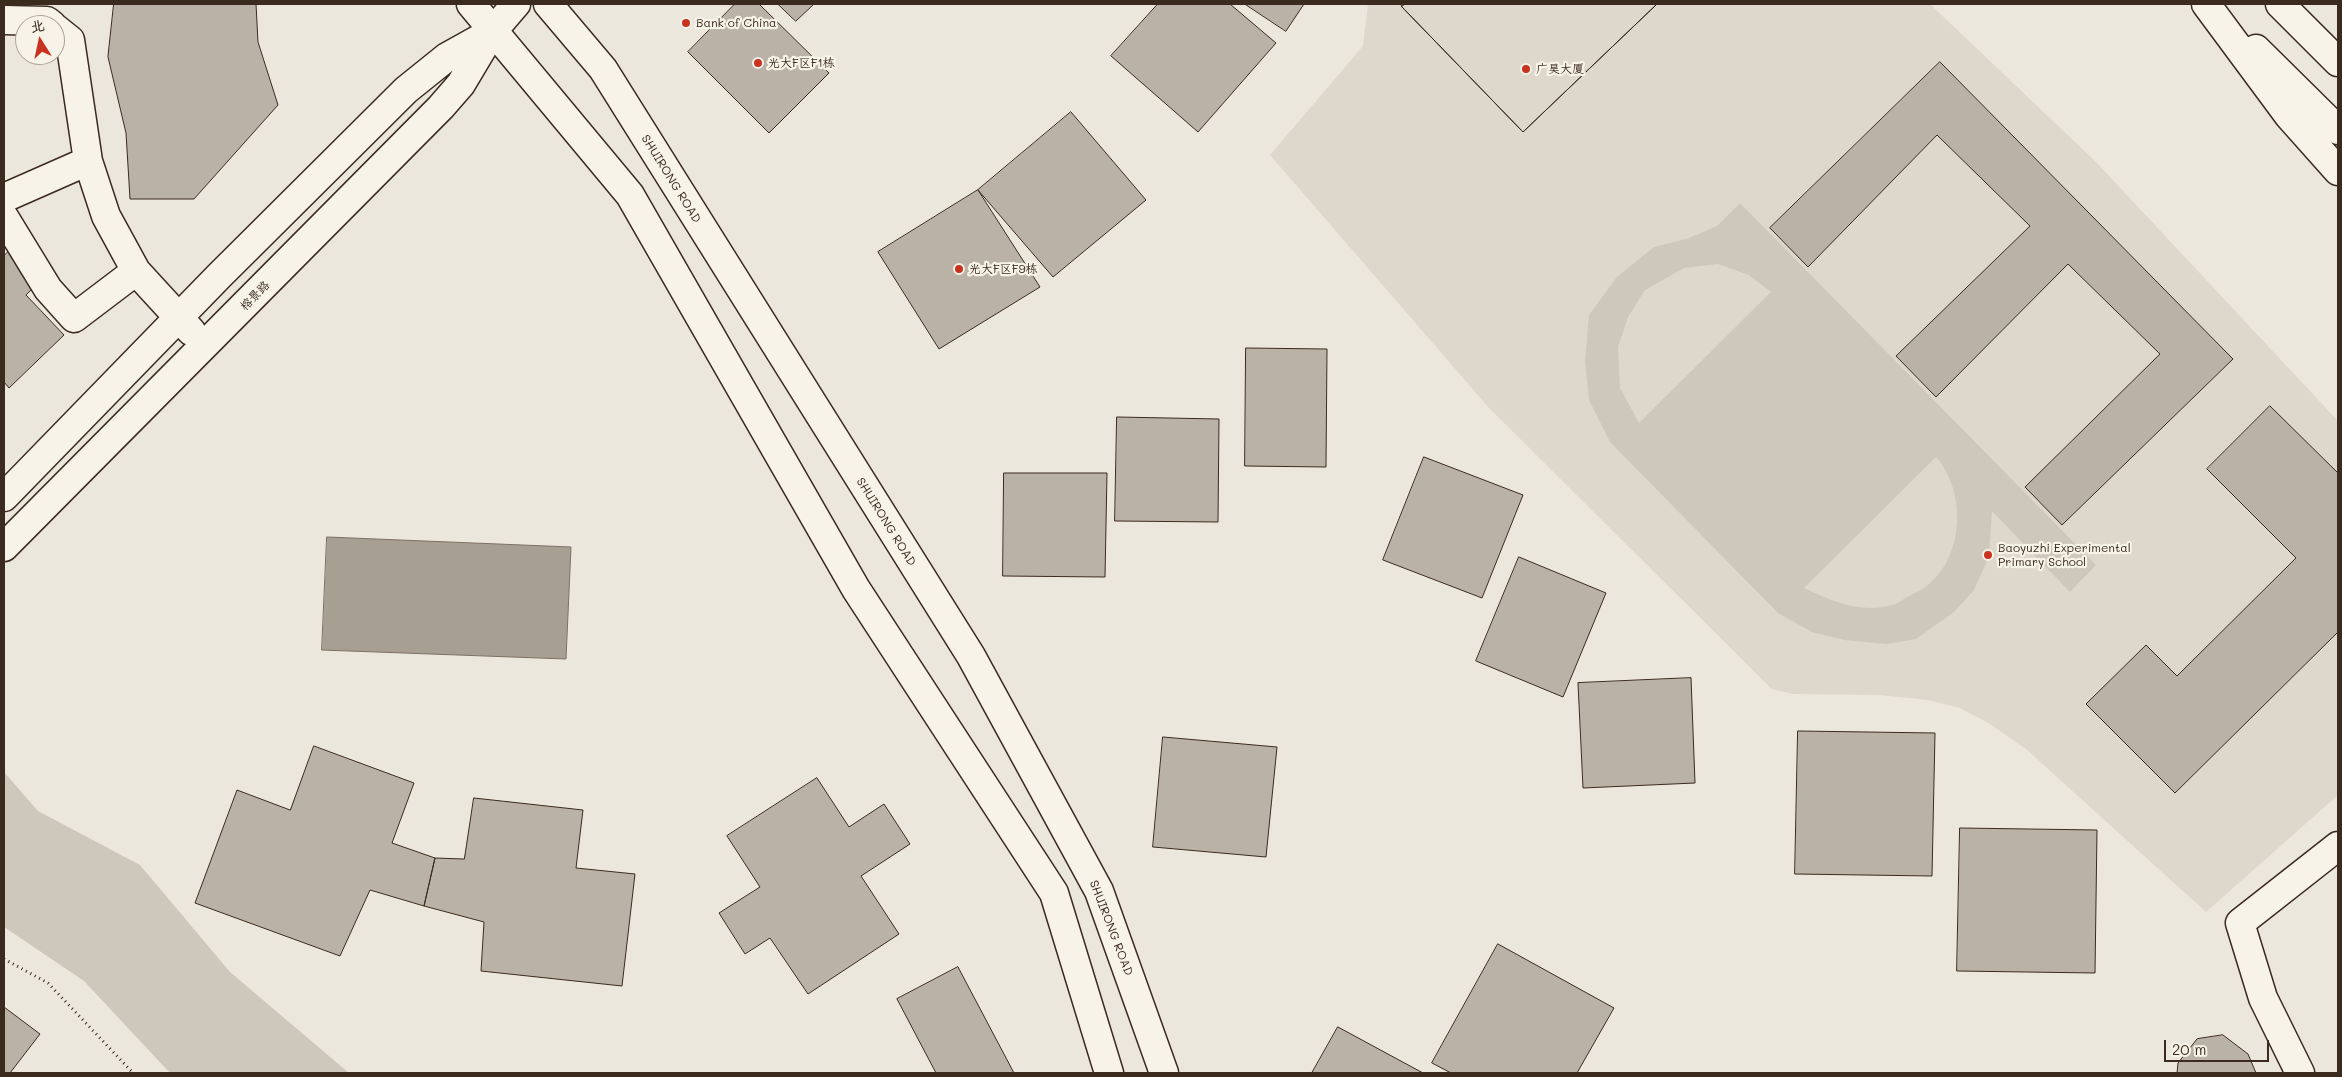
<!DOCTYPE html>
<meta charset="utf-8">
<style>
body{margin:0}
#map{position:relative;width:2342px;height:1077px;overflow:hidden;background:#ece7dc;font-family:Mali,"LXGW WenKai TC",sans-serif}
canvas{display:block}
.frame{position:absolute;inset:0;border:5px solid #3b2a1e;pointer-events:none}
.north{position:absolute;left:15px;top:15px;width:50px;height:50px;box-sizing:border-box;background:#f7f3e8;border:1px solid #aca397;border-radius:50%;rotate:350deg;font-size:14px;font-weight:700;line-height:20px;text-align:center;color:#3b2a1e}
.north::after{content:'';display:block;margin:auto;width:18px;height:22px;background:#c8321e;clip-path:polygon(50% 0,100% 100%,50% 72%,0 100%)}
.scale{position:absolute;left:2164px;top:1040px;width:105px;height:22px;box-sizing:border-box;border:2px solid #3b2a1e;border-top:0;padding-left:6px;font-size:15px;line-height:18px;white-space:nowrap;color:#3b2a1e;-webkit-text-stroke:4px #f7f3e8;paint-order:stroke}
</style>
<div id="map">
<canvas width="2342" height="1077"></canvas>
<div class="frame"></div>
<div class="north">北</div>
<div class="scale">20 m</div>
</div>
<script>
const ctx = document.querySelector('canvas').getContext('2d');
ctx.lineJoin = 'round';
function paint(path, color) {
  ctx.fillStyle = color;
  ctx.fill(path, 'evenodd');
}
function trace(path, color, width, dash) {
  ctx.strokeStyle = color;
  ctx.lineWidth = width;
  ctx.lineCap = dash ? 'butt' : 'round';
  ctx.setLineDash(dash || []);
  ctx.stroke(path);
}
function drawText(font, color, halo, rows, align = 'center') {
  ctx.font = font + ' Mali,"LXGW WenKai TC",sans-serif';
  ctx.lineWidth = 4.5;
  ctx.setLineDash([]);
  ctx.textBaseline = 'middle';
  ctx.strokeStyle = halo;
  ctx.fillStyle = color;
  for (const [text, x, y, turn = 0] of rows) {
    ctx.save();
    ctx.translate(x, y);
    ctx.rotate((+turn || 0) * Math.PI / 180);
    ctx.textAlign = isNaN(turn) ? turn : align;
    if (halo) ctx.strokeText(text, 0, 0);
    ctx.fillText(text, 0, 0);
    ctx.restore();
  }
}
const built = new Path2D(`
 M1368 4H1930L2096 162 2338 421V795L2206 912 2026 749 1990 724 1960 708 1928 700 1879 695 1793 694 1772 689 1489 408 1270 155 1363 46Z`);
const green = new Path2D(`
 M1740 203 2096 565 2070 592 1992 511 1989 556 1974 590 1954 612 1916 639 1887 644 1844 640 1812 632 1778 613 1610 442 1589 400 1585 362 1589 315 1617 277 1654 247 1689 238 1717 226ZM1718 264 1749 275 1771 292 1639 423 1620 388 1618 347 1628 317 1645 290 1684 268ZM1936 457C1966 491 1965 555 1928 585 1923 589 1915 593 1909 596 1903 599 1898 604 1892 605 1861 614 1831 601 1804 588Z
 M4 772 38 811 140 865 230 972 349 1073H170L84 981 4 927Z`);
const water = new Path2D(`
 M327 537 571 547 566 659 322 650Z`);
const building = new Path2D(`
 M114 4H256L258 42 278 105 194 199H130L126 133 108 57Z
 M735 4H759L829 73 769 133 688 52Z
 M778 4H814L796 21Z
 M1158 4H1230L1276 43 1198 132 1111 56Z
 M1245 4H1304L1286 31Z
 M1401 4H1657L1523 132 1402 7Z
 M1405 4H1657L1523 132 1402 7Z
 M1940 62 2233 359 2062 525 2025 487 2160 354 2068 264 1936 397 1896 356 2030 226 1937 135 1808 267 1770 228Z
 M1071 112 1146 200 1053 277 978 190Z
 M978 190 1040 287 939 349 878 252Z
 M9 251 38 283 26 295 64 335 9 388 4 382V256Z
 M1246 348 1327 349 1326 467 1245 466Z
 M2270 406 2338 473V632L2175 793 2086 704 2146 645 2177 676 2296 558 2207 469Z
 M1117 417 1219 419 1218 522 1115 521Z
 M1424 457 1523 495 1482 598 1383 560Z
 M1004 473H1107L1105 577 1003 576Z
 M1519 557 1606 593 1563 697 1476 661Z
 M1691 678 1695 783 1583 788 1578 683Z
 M1798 731 1935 733 1932 876 1795 874Z
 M1163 737 1277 747 1266 857 1153 847Z
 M314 746 414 783 392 843 435 858 424 906 370 890 340 956 195 903 237 790 290 810Z
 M817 778 849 827 884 804 910 844 861 876 899 934 808 994 770 938 745 954 719 913 760 887 727 836Z
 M474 798 583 810 576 868 635 874 622 986 481 971 484 922 424 906 435 858 464 859Z
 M1960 828 2097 830 2095 973 1957 971Z
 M1498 944 1614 1008 1577 1073H1451L1432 1063Z
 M958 967 1014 1073H936L897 999Z
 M4 1007 40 1034 10 1073H4Z
 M1338 1027 1423 1073H1312Z
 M2223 1035 2248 1054 2256 1073H2177L2178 1063 2197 1039Z`);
const path = new Path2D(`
 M4 959 48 983 133 1073`);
const minor = new Path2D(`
 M471 4 630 195 856 589 1054 893 1109 1073
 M548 4 603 69 971 656 1099 891 1164 1073
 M4 20 47 21 52 25
 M55 28 70 40 88 161 106 216 136 271 191 331
 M4 198 88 161
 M4 217 48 289 74 318 136 271
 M4 497 219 276 406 90 447 57 492 32
 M4 547 441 107 461 84 492 32 516 4
 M2300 1073 2263 998 2240 923 2338 846`);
const major = new Path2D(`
 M2206 4 2289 116 2338 171
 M2280 4 2338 62
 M2256 49 2338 130`);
const markers = [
 [686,23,5,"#c8321e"],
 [758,63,5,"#c8321e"],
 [1526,69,5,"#c8321e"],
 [959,269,5,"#c8321e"],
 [1988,555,5,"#c8321e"]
];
const poiNames = [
 ["Bank of China",696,23],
 ["光大F区F1栋",768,63],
 ["广昊大厦",1536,69],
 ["光大F区F9栋",969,269],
 ["Baoyuzhi Experimental",1998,548],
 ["Primary School",1998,562]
];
const streetNames = [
 ["SHUIRONG ROAD",671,179,58],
 ["榕景路",255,296,-45],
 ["SHUIRONG ROAD",886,522,58],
 ["SHUIRONG ROAD",1111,928,69]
];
paint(built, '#ddd7cc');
paint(green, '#cec8bc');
paint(water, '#a89f93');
trace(water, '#7c7064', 1);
paint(building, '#bab2a7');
trace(building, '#3b2a1e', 1);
trace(minor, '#3b2a1e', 31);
trace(major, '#3b2a1e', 31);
trace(path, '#3b2a1e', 3, [1, 4]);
trace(minor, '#f7f3e8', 28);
trace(major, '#f7f3e8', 28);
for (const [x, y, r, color] of markers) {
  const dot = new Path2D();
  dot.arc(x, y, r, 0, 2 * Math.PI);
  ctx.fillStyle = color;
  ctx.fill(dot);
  trace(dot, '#f7f3e8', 2);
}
drawText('12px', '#3b2a1e', '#f7f3e8', poiNames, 'left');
drawText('12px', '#3b2a1e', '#f7f3e8', streetNames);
</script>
